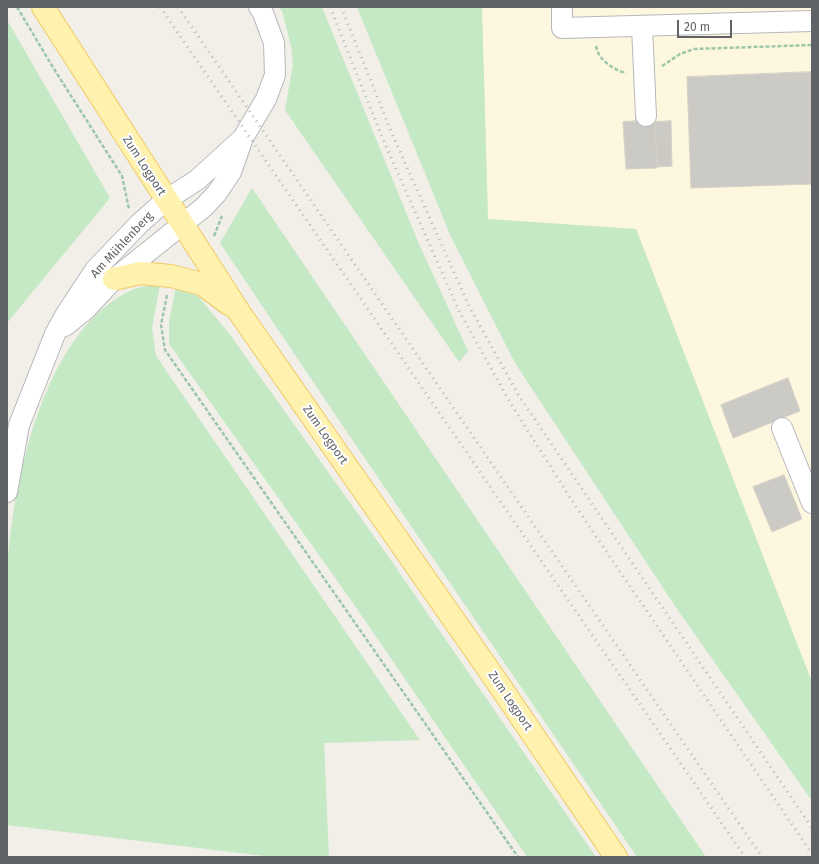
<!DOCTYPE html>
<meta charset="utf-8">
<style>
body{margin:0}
#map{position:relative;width:819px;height:864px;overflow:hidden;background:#f1efe8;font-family:"Fira Sans",sans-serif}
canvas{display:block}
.frame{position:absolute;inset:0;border:8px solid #5f6368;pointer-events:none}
.scale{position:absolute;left:677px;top:20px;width:55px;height:18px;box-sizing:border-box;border:2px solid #5f6368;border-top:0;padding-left:5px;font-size:12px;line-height:14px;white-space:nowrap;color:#5f6368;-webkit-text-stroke:3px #fff;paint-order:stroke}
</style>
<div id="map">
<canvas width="819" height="864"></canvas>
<div class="frame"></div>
<div class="scale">20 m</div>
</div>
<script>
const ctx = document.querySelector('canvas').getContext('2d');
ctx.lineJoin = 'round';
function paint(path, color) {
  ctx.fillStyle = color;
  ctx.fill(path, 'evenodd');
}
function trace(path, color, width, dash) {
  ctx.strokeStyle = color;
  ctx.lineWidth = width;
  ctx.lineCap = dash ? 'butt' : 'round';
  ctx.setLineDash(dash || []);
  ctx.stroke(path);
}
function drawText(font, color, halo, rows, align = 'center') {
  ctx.font = font + ' "Fira Sans",sans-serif';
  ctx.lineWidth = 4;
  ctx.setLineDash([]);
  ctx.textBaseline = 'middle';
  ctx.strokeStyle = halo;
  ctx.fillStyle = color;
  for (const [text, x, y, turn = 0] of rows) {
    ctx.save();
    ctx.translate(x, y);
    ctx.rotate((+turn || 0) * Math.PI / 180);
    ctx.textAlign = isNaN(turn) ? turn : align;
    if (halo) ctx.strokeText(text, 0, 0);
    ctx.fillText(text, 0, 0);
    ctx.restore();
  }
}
const commercial = new Path2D(`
 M482 7H812V682L636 229 488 219Z`);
const green = new Path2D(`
 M279 7H322L419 244 468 351 459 362 285 110 293 64 291 46 282 11Z
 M357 7H482L488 219 636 229 812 682V801L675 606 515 363 451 237Z
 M7 20 110 198 7 323Z
 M252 188 706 857H637L334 413 220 243Z
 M160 285 152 328 156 356 420 740 324 743 329 857H273L7 825C7 769 7 712 7 655 7 627 5 598 7 570 13 482 43 329 134 289 141 286 152 286 160 285Z
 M176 287 198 296 231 336 383 549 596 857H527L353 603 169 344V321Z`);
const building = new Path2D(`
 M812 72V184L691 188 687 77Z
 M655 120 657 168 626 169 623 122Z
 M671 121 672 166 657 167 655 122Z
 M788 378 800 411 733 438 721 405Z
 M784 475 802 519 772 532 753 487Z`);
const path = new Path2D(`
 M17 7 54 69 122 176 129 209
 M596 46C598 60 614 70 626 73
 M662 66 680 54 694 49 812 45
 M214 236 222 216
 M167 295 161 325 165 350 518 857`);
const minor = new Path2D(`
 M562 7V28L812 21
 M642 26 646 116
 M65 326 86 309 114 279 204 207 217 193 231 172 243 138 266 99 275 75 274 43 263 13 259 7
 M782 428 812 503
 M7 492 19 425 55 334 66 314 95 270 139 224 166 200 197 180 243 138`);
const major = new Path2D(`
 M43 7 239 312 493 676 616 857
 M114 279 140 273 171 276 202 284 229 304`);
const rail = new Path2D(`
 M160 7 745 857
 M178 7 762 857
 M330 7 382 137 459 311 511 404 576 507 812 854
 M341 7 393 136 469 306 519 396 812 828`);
const streetNames = [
 ["Zum Logport",144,166,57],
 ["Am Mühlenberg",122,245,-47],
 ["Zum Logport",325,435,55],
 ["Zum Logport",510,701,56]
];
paint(commercial, '#fef7e0');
paint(green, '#c5e8c5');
paint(building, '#cccac5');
trace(building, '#d6d1c6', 1);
trace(minor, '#b5b8bc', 22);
trace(major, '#f2c960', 24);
trace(path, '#9cc7a9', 2.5, [4, 2]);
trace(minor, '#fff', 20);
trace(major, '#fff2af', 22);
trace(rail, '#b6b7b8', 3, [1, 5]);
drawText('12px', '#5f6368', '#fff', streetNames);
</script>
